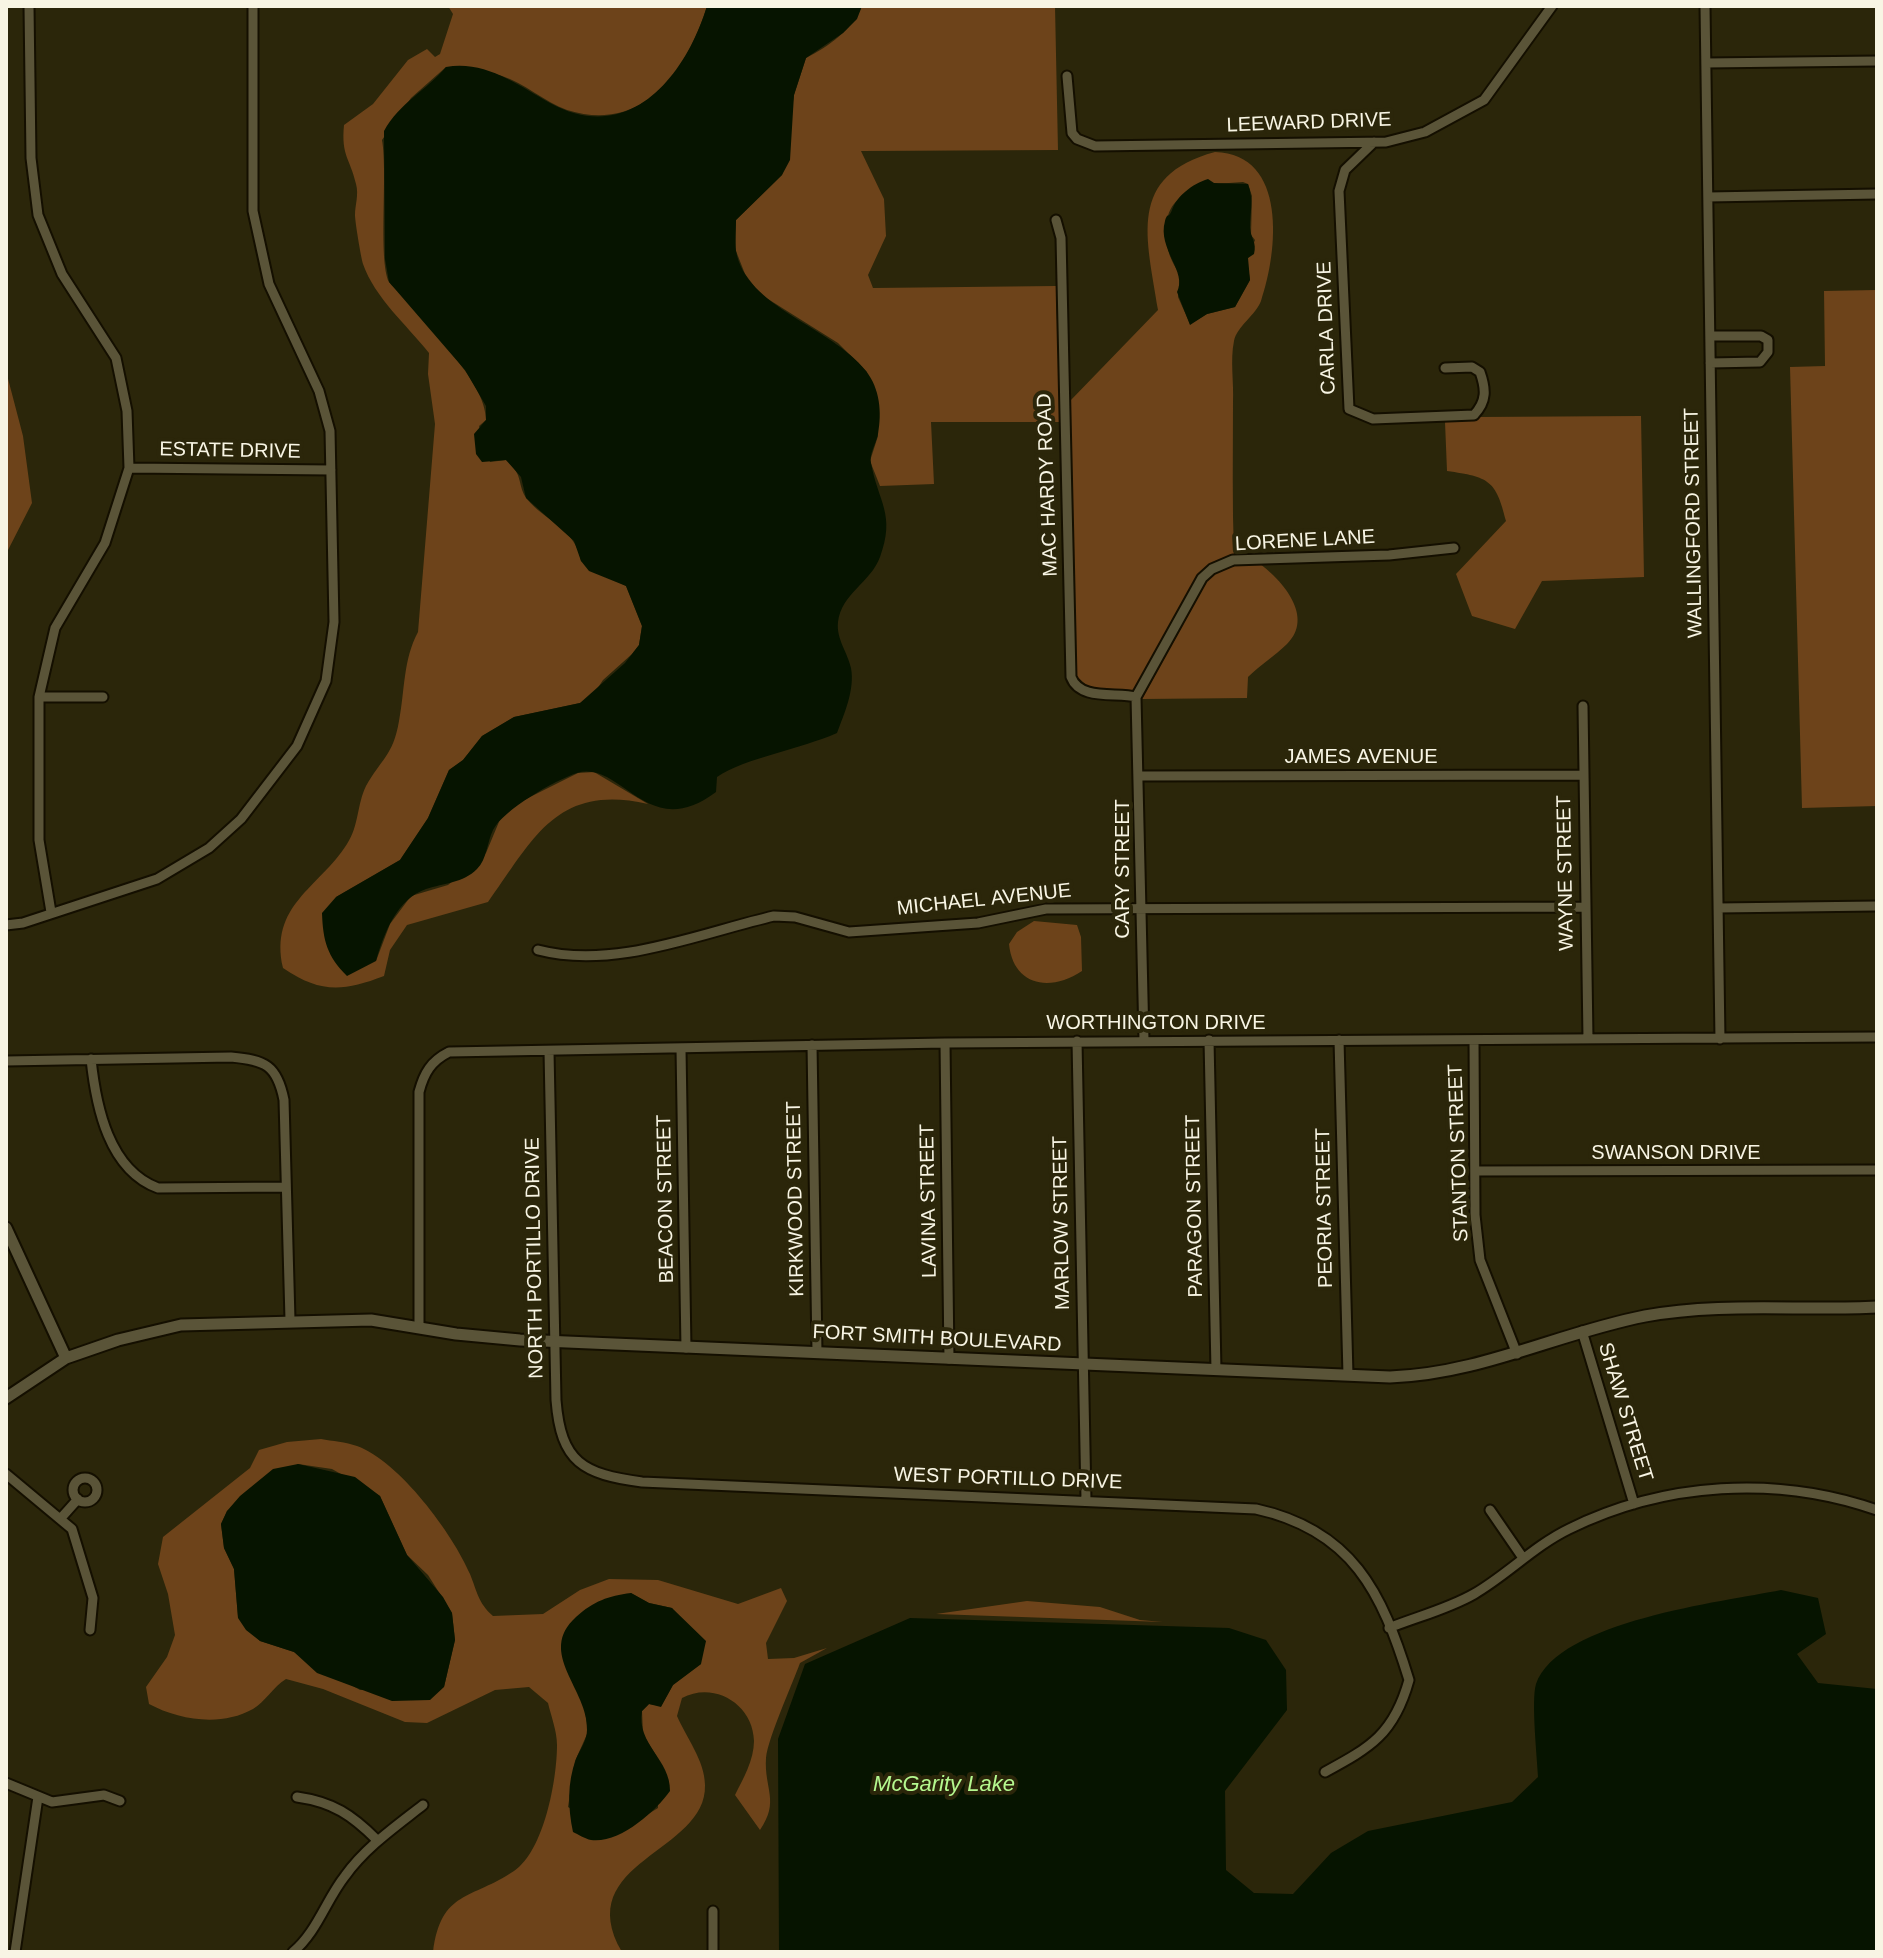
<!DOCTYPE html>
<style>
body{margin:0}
#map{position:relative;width:1883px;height:1958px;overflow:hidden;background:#2b260a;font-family:Arial,sans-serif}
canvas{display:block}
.frame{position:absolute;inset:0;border:8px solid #f8f5e4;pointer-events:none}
</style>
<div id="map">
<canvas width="1883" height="1958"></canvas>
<div class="frame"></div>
</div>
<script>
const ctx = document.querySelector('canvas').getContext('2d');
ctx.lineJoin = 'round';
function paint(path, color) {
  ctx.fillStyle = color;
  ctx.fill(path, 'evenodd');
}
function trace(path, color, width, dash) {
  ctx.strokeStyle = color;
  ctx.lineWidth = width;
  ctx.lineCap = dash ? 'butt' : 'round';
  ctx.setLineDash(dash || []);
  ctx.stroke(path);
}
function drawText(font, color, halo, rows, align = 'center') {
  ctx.font = font + ' Arial,sans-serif';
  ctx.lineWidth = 8;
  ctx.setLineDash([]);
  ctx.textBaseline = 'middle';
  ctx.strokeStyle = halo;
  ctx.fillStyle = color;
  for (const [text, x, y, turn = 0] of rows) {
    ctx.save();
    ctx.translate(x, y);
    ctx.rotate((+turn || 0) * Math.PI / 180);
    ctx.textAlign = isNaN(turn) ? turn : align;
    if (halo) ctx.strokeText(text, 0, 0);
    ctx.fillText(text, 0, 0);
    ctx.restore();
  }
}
const green = new Path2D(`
 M448 6H707C687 71 644 134 567 110 544 102 525 83 502 76 484 71 464 70 446 67L411 98 382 140C388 174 378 259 389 282 392 286 398 291 402 295 426 328 486 380 486 420L479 426 490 462 506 460C524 474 517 486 527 499 545 521 576 529 581 561L626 586 642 626 639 645 632 654 603 680 591 698 580 703 514 717 482 736 463 760 449 770 428 818 400 860 336 897 376 961 390 924 411 896 448 885 486 853 501 817 522 801 578 773 594 772 648 804C556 783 533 840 488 902L407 925 390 950 384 976C342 992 320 993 283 968 269 905 319 888 347 844 359 826 357 804 366 786 381 759 393 756 399 721 405 690 403 660 418 632L435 424 428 374 429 353C406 324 375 298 363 264 361 257 355 222 355 215 355 205 359 195 356 184 350 158 341 156 344 125L373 104 408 60 427 49 435 57 440 54 453 14Z
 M862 6H1055L1058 150 861 151 884 199 886 236 868 275 873 288 1056 286 1060 422H931L934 484 880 486 870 461 878 436 867 372 838 343 760 294 745 274 736 251V220L782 175 794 95 806 58C828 47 853 29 862 6Z
 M1215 152C1288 154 1278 252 1261 301 1256 315 1237 326 1234 341 1230 360 1234 383 1233 402 1233 453 1232 504 1234 555L1209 565 1197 576 1134 691 1090 688 1076 676 1070 401 1158 310C1147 238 1126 176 1215 152ZM1243 182 1248 184 1252 196 1251 235 1255 240 1247 261 1250 280 1235 307 1207 314 1190 324 1178 297 1180 274C1170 260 1167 251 1166 233 1165 188 1206 184 1243 182Z
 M1877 290V806L1802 808 1790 367 1825 366 1824 291Z
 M6 371 23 436 32 503 6 554Z
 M1641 416 1644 577 1542 581 1515 629 1472 616 1456 574 1506 521C1496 480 1489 477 1447 471L1445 422 1478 417Z
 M1260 564C1282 580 1315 617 1287 644 1275 656 1260 665 1248 677L1247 698 1142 699 1207 581C1223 565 1238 565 1260 564Z
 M1034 921 1077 925 1081 937 1082 971C1049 993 1013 985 1009 944L1017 932Z
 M321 1439C332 1441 346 1442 357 1446 399 1461 453 1534 470 1574 477 1591 478 1603 493 1616L543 1614 580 1590 609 1579 658 1580 738 1604 781 1588 787 1601 766 1643 768 1659 794 1658 827 1648 800 1663C792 1685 768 1738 766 1758 764 1789 780 1801 760 1830L735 1795C743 1779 754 1760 754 1741 753 1704 714 1681 682 1698L677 1716C686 1737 705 1761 705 1785 707 1853 570 1861 622 1952H433C441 1890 471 1900 514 1871 544 1851 557 1780 557 1745 557 1731 551 1716 548 1703L529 1687 495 1690 427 1723 405 1722 323 1689 286 1679C273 1687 265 1702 253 1709 221 1727 179 1720 149 1704L146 1687 167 1657 175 1635 168 1594 158 1564 163 1537 250 1468 259 1450 287 1442ZM298 1464 332 1469 380 1496 407 1555 428 1575 452 1613 455 1640 444 1687 360 1690 294 1652 260 1641 238 1617 234 1569 224 1548 221 1524 227 1511ZM631 1593 649 1603 672 1608 701 1664 673 1685 661 1706 649 1704 642 1711 643 1734 657 1757 658 1808 614 1835 568 1807 575 1761 588 1732 584 1703Z
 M1027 1601 1100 1607 1140 1620 1163 1622 936 1614Z`);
const water = new Path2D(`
 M707 6H862L857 19 843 33 806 58 794 95 790 160 782 175 736 220C736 230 734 241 736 251 746 308 831 326 866 371 880 389 882 412 878 434 876 444 869 454 871 463 878 502 896 514 880 557 871 582 841 594 838 622 836 639 848 653 851 668 855 690 844 714 837 733 801 749 745 758 717 777L716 792C647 844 622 760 577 773 555 780 503 810 493 830 487 842 487 859 477 869 463 883 444 883 426 889 397 899 384 933 376 961L347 976C327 956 323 941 322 913L336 897 400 860 428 818 449 770 463 760 482 736 514 717 580 703 625 663 639 645 642 626 626 586 589 571 581 561 574 541 526 498 521 477 506 460 482 462 476 454 474 434 486 420V406L465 370 389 282 385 259 384 131C399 103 427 90 446 67 485 60 518 85 550 103 630 147 686 75 707 6Z
 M1208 179 1214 183 1248 184C1254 200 1250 213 1250 228 1251 239 1257 242 1254 254L1248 258 1250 280 1235 307 1207 314 1190 325 1177 292C1188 272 1157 249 1165 221 1168 211 1168 220 1172 210 1177 196 1192 184 1208 179Z
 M298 1464 355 1477 380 1496 407 1555 443 1597 452 1613 455 1640 444 1687 430 1700 392 1701 317 1673 294 1652 260 1641 246 1630 238 1618 234 1569 224 1548 221 1524 227 1511 240 1496 273 1469Z
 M1781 1590 1818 1598 1826 1634 1797 1654 1818 1683 1877 1689V1952H779L778 1739 805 1664 910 1618 1229 1628 1266 1640 1286 1670 1287 1710 1225 1791 1226 1870 1254 1893 1293 1894 1331 1853 1368 1831 1512 1802 1538 1777C1537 1757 1531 1700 1536 1684 1558 1621 1722 1602 1781 1590Z
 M631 1593 649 1603 672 1608 706 1641 701 1664 673 1685 661 1707 649 1704 642 1711C636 1744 671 1760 670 1791 655 1812 619 1844 591 1840 585 1839 578 1834 573 1832 568 1808 567 1783 576 1759 580 1750 587 1740 587 1730 589 1690 536 1653 576 1617 594 1601 608 1596 631 1593Z`);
const minor = new Path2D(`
 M29 6 31 158 38 215 62 274 116 358 127 411 129 468 105 543 55 628 39 697V840L51 912
 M1705 6 1720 1039
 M1706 63 1877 61
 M1067 76 1072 133 1077 139 1095 146 1386 142 1425 132 1484 100 1552 6
 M1374 142 1345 170 1339 191 1349 409 1373 419 1474 415C1487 401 1486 389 1480 372L1472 367 1445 368
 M1708 197 1877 194
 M1056 220 1061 238 1071 677C1080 701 1116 692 1136 697
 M1710 336H1761L1768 340V352L1760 362 1710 363
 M129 468 331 470
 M39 697H103
 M1136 697 1202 578 1212 569 1233 560 1389 555 1454 548
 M1136 697 1144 1040
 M1583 706 1588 1039
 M1141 776 1582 775
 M1718 908 1877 906
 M6 925 23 923 157 879 209 848 241 819 297 746 326 681 334 622 330 431 319 391 269 284 253 211V6
 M538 950C615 970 700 933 774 916L795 917 849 932 978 923 1046 909 1585 907
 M1209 1040 1216 1370
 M1339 1040 1348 1375
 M1474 1040 1475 1215 1480 1260 1517 1354
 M1077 1041 1086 1500
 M945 1043 949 1359
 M812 1045 817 1352
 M681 1049 686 1348
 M549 1051 556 1400C561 1463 583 1474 642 1482L1256 1509C1352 1530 1382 1592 1409 1680 1394 1734 1371 1747 1325 1772
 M91 1059C96 1107 109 1170 158 1188L286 1187
 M6 1061 231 1057C265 1060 277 1065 284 1100L290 1320
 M1475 1171 1877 1170
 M419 1326V1092C424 1073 431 1061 449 1052L945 1043 1877 1037
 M1582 1331 1634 1504
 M6 1474 72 1529 93 1598 90 1630
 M73 1490a12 12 0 1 1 24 0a12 12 0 1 1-24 0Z
 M1490 1510 1523 1558
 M61 1518 78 1499
 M1389 1628C1416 1617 1448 1609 1474 1594 1507 1575 1534 1546 1569 1529 1664 1482 1777 1475 1877 1510
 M6 1783 52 1802 104 1795 120 1801
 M297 1797C333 1802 352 1815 377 1840
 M713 1911V1952
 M15 1952 38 1797
 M293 1952C317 1932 326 1900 345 1876 366 1847 395 1827 423 1805`);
const tertiary = new Path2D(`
 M6 1228 66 1358
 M6 1398 66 1358 118 1340 181 1325 371 1320 456 1334 520 1340 1390 1377C1480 1374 1558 1333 1645 1316 1720 1302 1800 1311 1877 1307`);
const streetNames = [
 ["LEEWARD DRIVE",1309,123,-2],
 ["CARLA DRIVE",1327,328,-92],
 ["ESTATE DRIVE",230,451,1],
 ["MAC HARDY ROAD",1048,485,-92],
 ["WALLINGFORD STREET",1694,523,-91],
 ["LORENE LANE",1305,541,-3],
 ["JAMES AVENUE",1361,757],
 ["CARY STREET",1123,869,-90],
 ["WAYNE STREET",1566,873,-91],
 ["MICHAEL AVENUE",984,900,-6],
 ["WORTHINGTON DRIVE",1156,1023],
 ["STANTON STREET",1459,1153,-92],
 ["SWANSON DRIVE",1676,1153],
 ["BEACON STREET",666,1199,-91],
 ["KIRKWOOD STREET",796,1199,-91],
 ["LAVINA STREET",929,1201,-91],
 ["PARAGON STREET",1195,1206,-91],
 ["PEORIA STREET",1325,1208,-91],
 ["MARLOW STREET",1062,1223,-91],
 ["NORTH PORTILLO DRIVE",535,1258,-91],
 ["FORT SMITH BOULEVARD",937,1339,3],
 ["SHAW STREET",1625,1412,73],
 ["WEST PORTILLO DRIVE",1008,1479,2]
];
const waterNames = [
 ["McGarity Lake",944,1785]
];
paint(green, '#6d431a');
paint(water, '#061400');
trace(minor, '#140f00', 13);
trace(tertiary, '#140f00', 15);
trace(minor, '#5a5438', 9);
trace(tertiary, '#5a5438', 11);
drawText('20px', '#f8f5e4', '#2b260a', streetNames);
drawText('italic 22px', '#b5f88f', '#2b260a', waterNames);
</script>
